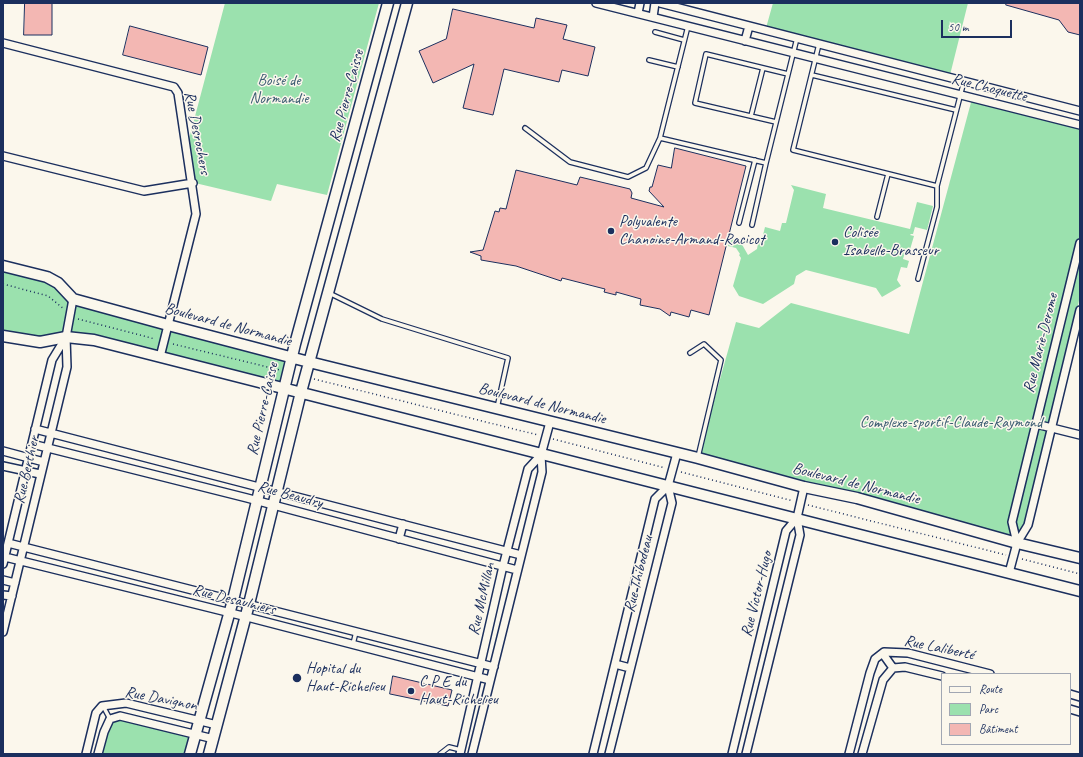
<!DOCTYPE html>
<meta charset="utf-8">
<style>
body{margin:0}
#map{position:relative;width:1083px;height:757px;overflow:hidden;background:#fbf7ec;font-family:Caveat,sans-serif}
canvas{display:block}
.frame{position:absolute;inset:0;border:4px solid #1b2f5e;pointer-events:none}
.legend{position:absolute;left:941px;top:673px;width:130px;height:72px;box-sizing:border-box;background:#fbf7ec;border:1px solid #a1a7b3;margin:0;padding:5px 7px;list-style:none;font-size:12px;color:#1b2f5e}
.legend li{display:flex;align-items:center;gap:8px;height:20px}
.legend b{width:20px;border:1px solid #a1a7b3}
.scale{position:absolute;left:941px;top:20px;width:71px;height:18px;box-sizing:border-box;border:2px solid #1b2f5e;border-top:0;padding-left:5px;font-size:12px;line-height:14px;white-space:nowrap;color:#1b2f5e;-webkit-text-stroke:3px #fbf7ec;paint-order:stroke}
</style>
<div id="map">
<canvas width="1083" height="757"></canvas>
<div class="frame"></div>
<ul class="legend">
<li><b style="height:5px;background:#fbf7ec"></b>Route</li>
<li><b style="height:11px;background:#9be1ae"></b>Parc</li>
<li><b style="height:11px;background:#f3b7b3"></b>Bâtiment</li>
</ul>
<div class="scale">50 m</div>
</div>
<script>
const ctx = document.querySelector('canvas').getContext('2d');
ctx.lineJoin = 'round';
function paint(path, color) {
  ctx.fillStyle = color;
  ctx.fill(path, 'evenodd');
}
function trace(path, color, width, dash) {
  ctx.strokeStyle = color;
  ctx.lineWidth = width;
  ctx.lineCap = dash ? 'butt' : 'round';
  ctx.setLineDash(dash || []);
  ctx.stroke(path);
}
function drawText(font, color, halo, rows, align = 'center') {
  ctx.font = font + ' Caveat,sans-serif';
  ctx.lineWidth = 3;
  ctx.setLineDash([]);
  ctx.textBaseline = 'middle';
  ctx.strokeStyle = halo;
  ctx.fillStyle = color;
  for (const [text, x, y, turn = 0] of rows) {
    ctx.save();
    ctx.translate(x, y);
    ctx.rotate((+turn || 0) * Math.PI / 180);
    ctx.textAlign = isNaN(turn) ? turn : align;
    if (halo) ctx.strokeText(text, 0, 0);
    ctx.fillText(text, 0, 0);
    ctx.restore();
  }
}
const green = new Path2D(`
 M225 3H379L327 195 277 184 271 201 195 183 189 139Z
 M773 3H968L950 75 766 28Z
 M973 95 1080 122V296L1051 428 1021 542 698 458 736 322 759 328 791 303 909 334Z
 M791 185 826 194 823 208 910 229 917 202 933 206 927 230 915 227 913 234H911L910 235 914 236 909 253 905 252 903 259 909 261 907 268 901 267 897 280 901 286 882 297 876 288 806 270 796 276 794 284 763 304 739 296 733 286 741 258 739 255 740 254 736 248 728 246 730 238 740 241 748 255 757 249 759 238 762 239 765 227 780 231 782 223H786L794 190Z
 M3 266 47 277 73 299 291 357 284 388 94 340 40 342 3 336Z
 M119 720 190 736 185 754H102L107 733 113 722Z`);
const building = new Path2D(`
 M25 3H52V35H24Z
 M1007 3H1080V35L1068 32 1059 20 1006 5Z
 M453 9 534 28 536 18 567 25 563 39 595 47 588 76 562 70 559 82 504 69 493 115 463 108 474 64 433 83 419 51 446 39Z
 M130 26 208 47 201 75 123 55Z
 M675 148 746 166 709 315 691 310 689 317 671 312 670 316 660 309 640 305 641 299 616 292V295L604 292 605 289 562 278 561 281 516 266 481 260V256L470 252 483 250 495 211 499 212 500 208 506 209 516 170 577 185 580 177 630 189 632 193 631 198 664 207 649 191 650 187H652L658 165 671 168Z
 M393 676 452 690 448 706 390 694Z`);
const path = new Path2D(`
 M3 284 48 296 64 309
 M78 319 155 339
 M173 344 280 370
 M314 379 538 435
 M553 439 665 468
 M681 472 793 501
 M808 505 1006 555
 M1022 559 1080 574`);
const lane = new Path2D(`
 M655 32 684 40
 M819 44 793 150 937 186 964 81
 M649 60 678 67
 M812 75 956 110
 M751 116 763 68
 M776 122 695 103 706 54 788 74
 M525 128 570 162 628 177 646 168 660 138 766 163 797 38
 M660 138 688 26
 M877 217 888 174
 M739 223 755 160
 M752 225 766 163
 M918 279 937 207V186
 M329 293 382 319 508 358 497 408
 M690 353 704 344 721 360 698 457
 M353 644 356 632
 M103 706 110 719
 M440 754 449 747 461 750`);
const street = new Path2D(`
 M596 3 1080 125
 M660 3 1080 111
 M638 13 640 3
 M653 17 655 3
 M745 41 749 26
 M3 43 174 87 178 93 196 214 160 357
 M3 156 144 191 193 183
 M1036 424 1080 435
 M35 429 521 555
 M32 444 247 498 517 570
 M3 451 44 462
 M3 466 40 474
 M399 539 403 524
 M8 543 494 667
 M1017 543 1012 522 1080 243
 M5 557 251 618 490 680
 M3 564 52 360 66 337
 M1009 573 1017 543 1028 525 1080 310
 M3 580 15 583
 M3 595 12 596
 M3 632 67 367 66 337 73 299
 M883 654 893 668
 M615 664 630 668
 M1070 694 1080 697
 M1070 709 1080 712
 M86 754 96 713 102 706 126 703 217 725
 M98 754 104 732 110 719 120 716 214 739
 M460 754 503 566 528 469 541 455
 M472 754 542 472 541 455 550 422
 M593 754 655 499 668 486 677 453
 M609 754 672 503 668 486
 M732 754 786 531 797 518
 M746 754 800 535 797 518 804 487
 M849 754 870 673 875 659 884 652 908 653 990 674
 M862 754 883 680 893 668 905 667 942 676`);
const secondary = new Path2D(`
 M3 266 47 277 58 283 73 299 168 325 309 362 698 458 804 487 857 498 1017 543 1080 558
 M3 336 40 342 66 337 94 340 1080 591
 M190 754 233 600 295 344 388 3
 M209 754 249 604 301 392 407 3`);
const markers = [
 [611,231,4,"#1b2f5e"],
 [835,242,4,"#1b2f5e"],
 [297,678,5,"#1b2f5e"],
 [411,691,4,"#1b2f5e"]
];
const parkNames = [
 ["Boisé de",279,81],
 ["Normandie",279,99],
 ["Complexe-sportif-Claude-Raymond",951,423]
];
const streetNames = [
 ["Rue Choquette",989,88,14],
 ["Rue Pierre-Caisse",347,96,-75],
 ["Rue Desrochers",197,133,79],
 ["Boulevard de Normandie",228,325,15],
 ["Rue Marie-Derome",1041,343,-76],
 ["Boulevard de Normandie",542,404,14],
 ["Rue Pierre-Caisse",263,409,-77],
 ["Rue Berthier",27,470,-77],
 ["Boulevard de Normandie",856,484,14],
 ["Rue Beaudry",290,495,15],
 ["Rue Thibodeau",639,574,-76],
 ["Rue Victor-Hugo",757,594,-76],
 ["Rue McMillan",482,599,-77],
 ["Rue Desaulniers",234,600,14],
 ["Rue Laliberté",939,648,12],
 ["Rue Davignon",161,699,11]
];
const poiNames = [
 ["Polyvalente",619,222],
 ["Chanoine-Armand-Racicot",619,240],
 ["Colisée",843,233],
 ["Isabelle-Brasseur",843,251],
 ["Hopital du",306,669],
 ["Haut-Richelieu",306,687],
 ["C P E du",419,682],
 ["Haut-Richelieu",419,700]
];
paint(green, '#9be1ae');
paint(building, '#f3b7b3');
trace(building, '#1b2f5e', 1);
trace(lane, '#1b2f5e', 6);
trace(street, '#1b2f5e', 10);
trace(secondary, '#1b2f5e', 13);
trace(path, '#1b2f5e', 1.5, [1, 3]);
trace(lane, '#fbf7ec', 3.5);
trace(street, '#fbf7ec', 7);
trace(secondary, '#fbf7ec', 10);
for (const [x, y, r, color] of markers) {
  const dot = new Path2D();
  dot.arc(x, y, r, 0, 2 * Math.PI);
  ctx.fillStyle = color;
  ctx.fill(dot);
  trace(dot, '#fbf7ec', 1.5);
}
drawText('16px', '#3b5c72', '#fbf7ec', parkNames);
drawText('16px', '#1b2f5e', '#fbf7ec', streetNames);
drawText('16px', '#1b2f5e', '#fbf7ec', poiNames, 'left');
</script>
